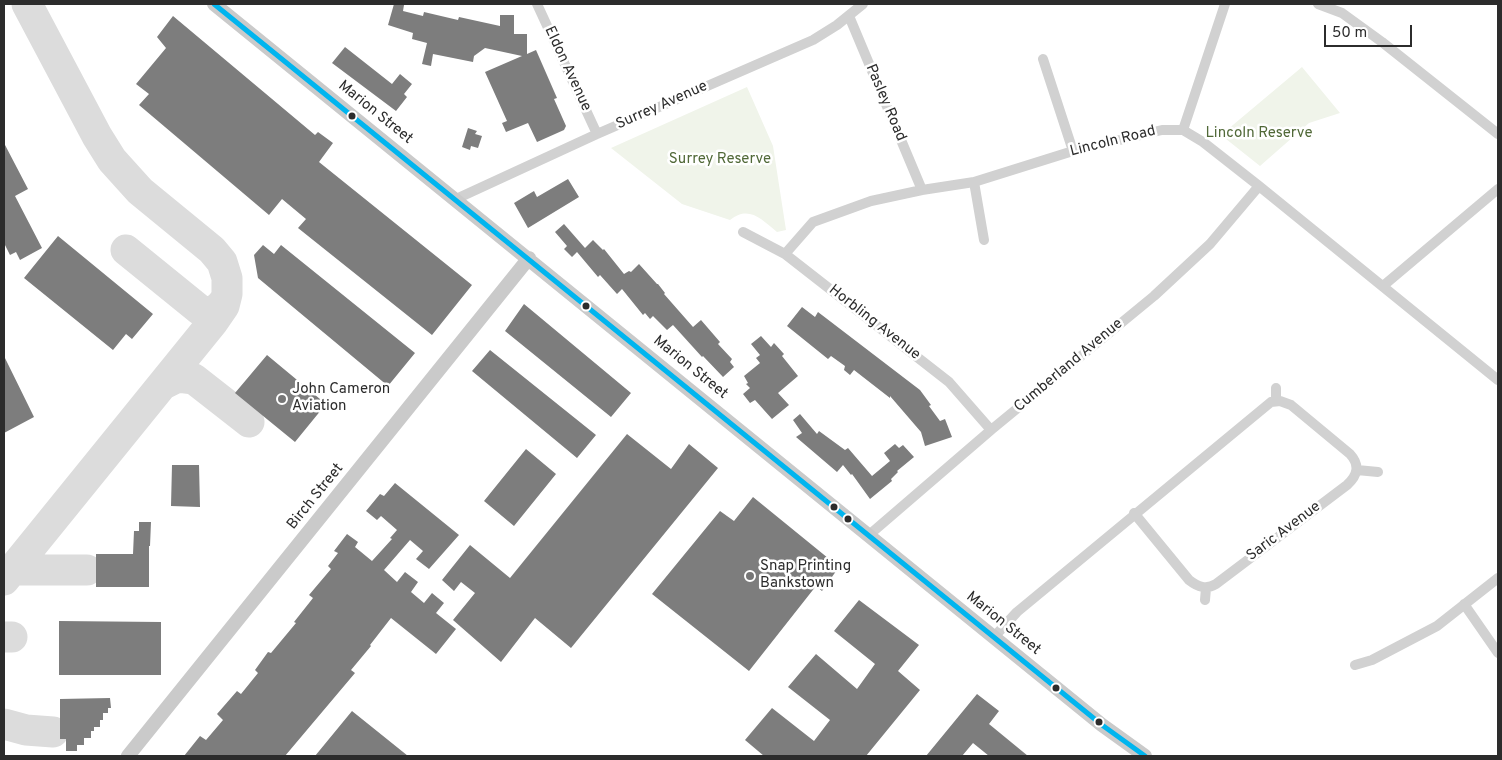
<!DOCTYPE html>
<style>
body{margin:0}
#map{position:relative;width:1502px;height:760px;overflow:hidden;background:#fff;font-family:Overpass,sans-serif}
canvas{display:block}
.frame{position:absolute;inset:0;border:5px solid #2c2c2c;pointer-events:none}
.scale{position:absolute;left:1324px;top:25px;width:88px;height:22px;box-sizing:border-box;border:2px solid #2c2c2c;border-top:0;padding-left:6px;font-size:15px;line-height:18px;white-space:nowrap;color:#2c2c2c;-webkit-text-stroke:4px #fff;paint-order:stroke}
</style>
<div id="map">
<canvas width="1502" height="760"></canvas>
<div class="frame"></div>
<div class="scale">50 m</div>
</div>
<script>
const ctx = document.querySelector('canvas').getContext('2d');
ctx.lineJoin = 'round';
function paint(path, color) {
  ctx.fillStyle = color;
  ctx.fill(path, 'evenodd');
}
function trace(path, color, width, dash) {
  ctx.strokeStyle = color;
  ctx.lineWidth = width;
  ctx.lineCap = dash ? 'butt' : 'round';
  ctx.setLineDash(dash || []);
  ctx.stroke(path);
}
function drawText(font, color, halo, rows, align = 'center') {
  ctx.font = font + ' Overpass,sans-serif';
  ctx.lineWidth = 5;
  ctx.setLineDash([]);
  ctx.textBaseline = 'middle';
  ctx.strokeStyle = halo;
  ctx.fillStyle = color;
  for (const [text, x, y, turn = 0] of rows) {
    ctx.save();
    ctx.translate(x, y);
    ctx.rotate((+turn || 0) * Math.PI / 180);
    ctx.textAlign = isNaN(turn) ? turn : align;
    if (halo) ctx.strokeText(text, 0, 0);
    ctx.fillText(text, 0, 0);
    ctx.restore();
  }
}
const green = new Path2D(`
 M1302 67 1340 113 1309 123 1260 166 1221 135Z
 M747 87 773 146 786 230 777 232C761 219 749 205 730 220L682 204 611 148Z`);
const taxiway = new Path2D(`
 M126 250 200 310C212 314 220 309 226 298
 M164 384 178 377 194 379 249 422
 M13 570H87
 M4 580 213 322 224 306 227 294V278L222 262 212 250 140 191 112 160 97 136 27 4
 M4 637H12
 M4 724 26 730 53 732`);
const building = new Path2D(`
 M394 4 404 5 403 11 423 16 424 12 458 20 459 17 500 26V15H514V34H527V54L536 50 557 98 554 99 566 126 564 130 537 142 528 123 506 132 502 123 507 121 485 72 522 56 485 48 474 56 473 62 433 54 431 66 422 64 427 43 412 39 413 33 388 25Z
 M173 16 315 135 318 132 333 143 319 162 472 285 432 335 298 228 306 219 282 199 269 215 139 105 149 94 136 84 166 48 157 37Z
 M345 47 392 84 400 74 412 84 404 94 407 97 396 111 332 63Z
 M468 128 477 131 475 134 482 136 478 148 471 146 470 150 462 147Z
 M4 143 28 189 15 196 42 248 20 260 16 252 10 255 4 243Z
 M568 179 579 197 528 228 514 203 534 191 537 197Z
 M564 224 585 248 593 240 603 250 604 249 624 274 629 271 631 272 639 264 657 284H658L665 293 664 294 693 327 701 320 720 342 718 344 732 359 730 362 734 367 723 377 703 356 702 357 673 325 667 330 653 316 650 319 645 313 643 315 622 289 617 294 600 275 598 277 577 252 572 257 564 249 567 246 555 232Z
 M58 236 153 314 132 339 126 334 113 350 24 278Z
 M263 245 274 254 281 245 415 353 388 386 258 278 254 255Z
 M524 304 631 393 611 417 505 331Z
 M802 307 815 317 818 312 920 390 931 405 929 406 940 421 945 419 952 437 925 446 921 432 890 396V398L854 370 850 375 844 370 845 366 831 356 828 359 787 326Z
 M761 336 771 347 774 343 784 354 782 356 798 376 778 393 789 405 772 419 755 400 750 403 743 394 750 388 746 384 748 383 744 376 760 363 756 358 760 355 751 344Z
 M490 350 596 435 577 458 472 371Z
 M267 355 326 404 295 442 235 393Z
 M4 356 34 417 4 433Z
 M800 414 817 434 819 431 845 450 848 448 872 476 890 461 884 453 895 444 899 448 903 445 914 457 897 471 898 472 891 479 892 481 870 499 852 474 851 475 843 465 837 472 796 437 802 433 793 420Z
 M627 434 671 469 689 444 718 468 571 648 535 618 501 662 453 620 475 593 461 582 454 591 442 580 470 545 510 578Z
 M526 449 556 474 514 526 484 501Z
 M172 465H199L200 507 171 506Z
 M395 483 459 535 429 569 416 559 423 551 410 540 384 570 397 582 405 572 418 582 411 592 424 603 432 593 444 603 436 613 456 629 436 654 391 618 370 645 371 646 351 670 355 673 285 756H184L200 736 206 740 223 720 217 714 237 691 241 694 258 673 255 670 268 652 271 653 296 623 294 622 313 598 309 595 331 569 328 566 338 553 334 551 347 534 358 542 355 547 372 561 392 539 390 538 397 530 381 516 377 520 366 511 380 494 384 496Z
 M753 497 839 567 822 591 816 586 749 671 652 594 720 511 734 521Z
 M139 522H151L150 546H149V587H96V554H133L134 531H139Z
 M859 600 919 645 898 671 920 690 866 756H764L745 740 772 708 814 741 830 720 788 687 816 654 857 689 875 664 834 631Z
 M59 621 161 622V675H59Z
 M977 694 999 711 989 724 1028 756H989L973 743 962 756H926Z
 M110 698 111 708H108V713H103V720H100V727H94V731H91V738H84V745H77V751H66V739H60V699Z
 M352 711 408 756H315Z`);
const street = new Path2D(`
 M537 4 597 134
 M1318 4 1342 13 1382 42 1498 134
 M849 16 922 190
 M1043 59 1073 151
 M1183 130 1225 4
 M974 182 984 240
 M456 199 597 134 813 40 837 25 863 4
 M743 232 785 254 949 382 991 430
 M785 254 813 222 871 201 922 190 974 182 1073 151 1162 130H1183L1203 142 1259 186 1498 380
 M1383 286 1498 189
 M1276 388V400
 M1357 470 1378 472
 M869 535 991 430 1154 296 1210 244 1259 186
 M1205 600 1206 588
 M1464 604 1498 653
 M994 637 1017 612 1271 402 1280 401 1291 405 1350 454C1360 465 1358 475 1347 485L1216 584C1206 590 1198 587 1189 580L1134 513
 M1355 665 1372 660 1437 626 1498 578`);
const secondary = new Path2D(`
 M214 4 1102 725 1145 756
 M128 756 529 258`);
const bus1 = new Path2D(`
 M214 4 1102 725 1145 756`);
const markers = [
 [352,116,4.5,"#2c2c2c"],
 [586,306,4.5,"#2c2c2c"],
 [282,399,5,"#767676"],
 [834,507,4.5,"#2c2c2c"],
 [848,519,4.5,"#2c2c2c"],
 [750,576,5,"#767676"],
 [1056,688,4.5,"#2c2c2c"],
 [1099,722,4.5,"#2c2c2c"]
];
const streetNames = [
 ["Eldon Avenue",567,69,65],
 ["Pasley Road",885,103,67],
 ["Surrey Avenue",662,106,-24],
 ["Marion Street",375,113,39],
 ["Lincoln Road",1113,142,-14],
 ["Horbling Avenue",874,323,38],
 ["Cumberland Avenue",1069,366,-40],
 ["Marion Street",690,368,39],
 ["Birch Street",316,497,-51],
 ["Saric Avenue",1284,532,-37],
 ["Marion Street",1003,624,39]
];
const parkNames = [
 ["Lincoln Reserve",1259,134],
 ["Surrey Reserve",720,160]
];
const poiNames = [
 ["John Cameron",292,390],
 ["Aviation",292,407],
 ["Snap Printing",760,567],
 ["Bankstown",760,584]
];
paint(green, '#f0f4ea');
trace(taxiway, '#dcdcdc', 31);
paint(building, '#7d7d7d');
trace(street, '#d1d1d1', 10);
trace(secondary, '#cacaca', 14);
trace(bus1, '#00b5ef', 5);
for (const [x, y, r, color] of markers) {
  const dot = new Path2D();
  dot.arc(x, y, r, 0, 2 * Math.PI);
  ctx.fillStyle = color;
  ctx.fill(dot);
  trace(dot, '#fff', 2);
}
drawText('15px', '#2c2c2c', '#fff', streetNames);
drawText('15px', '#516938', '#fff', parkNames);
drawText('15px', '#2c2c2c', '#fff', poiNames, 'left');
</script>
